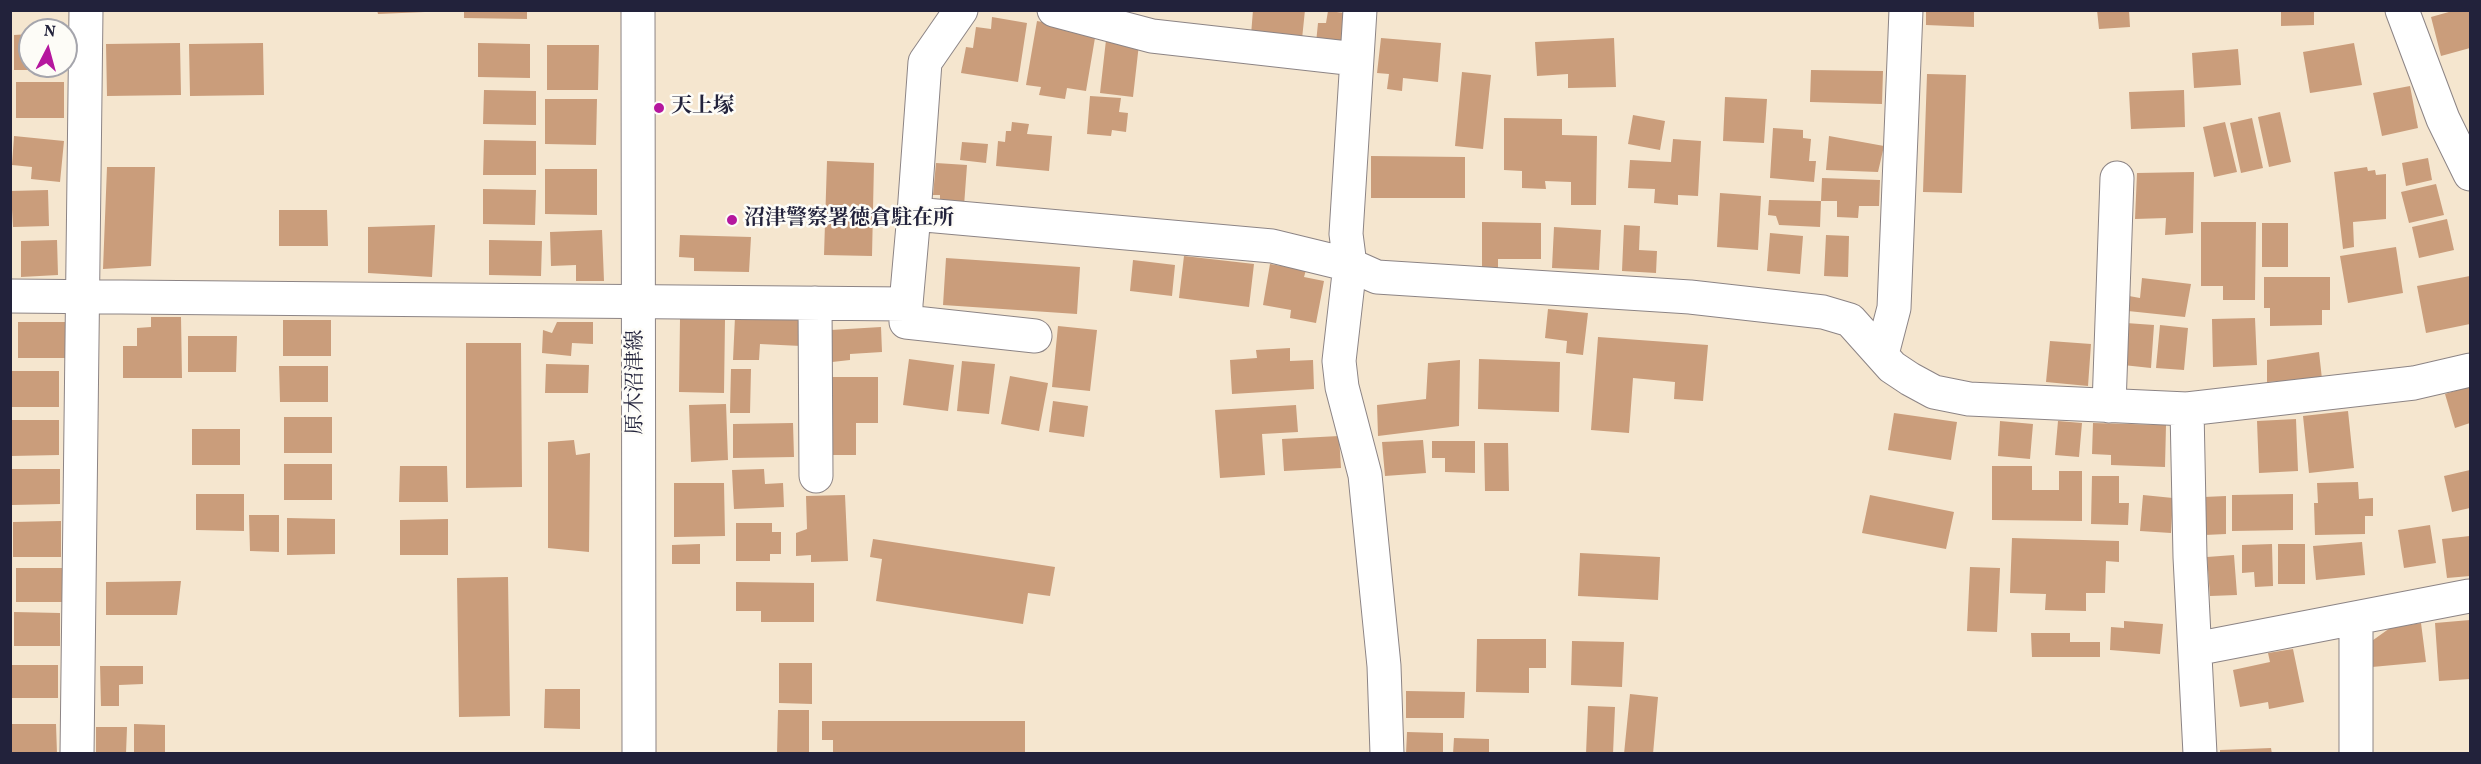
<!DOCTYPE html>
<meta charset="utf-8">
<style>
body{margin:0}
#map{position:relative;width:2481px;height:764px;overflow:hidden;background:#f5e6cf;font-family:Vollkorn,serif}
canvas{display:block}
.frame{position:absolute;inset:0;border:12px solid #22223b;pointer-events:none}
.north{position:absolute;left:18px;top:18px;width:60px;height:60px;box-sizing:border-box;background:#fdfcf7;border:2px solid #a5a5ac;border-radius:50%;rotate:6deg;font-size:16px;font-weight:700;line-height:24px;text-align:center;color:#22223b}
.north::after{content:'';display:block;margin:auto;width:21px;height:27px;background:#b5179e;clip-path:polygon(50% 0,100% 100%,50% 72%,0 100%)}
</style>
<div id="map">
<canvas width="2481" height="764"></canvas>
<div class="frame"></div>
<div class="north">N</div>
</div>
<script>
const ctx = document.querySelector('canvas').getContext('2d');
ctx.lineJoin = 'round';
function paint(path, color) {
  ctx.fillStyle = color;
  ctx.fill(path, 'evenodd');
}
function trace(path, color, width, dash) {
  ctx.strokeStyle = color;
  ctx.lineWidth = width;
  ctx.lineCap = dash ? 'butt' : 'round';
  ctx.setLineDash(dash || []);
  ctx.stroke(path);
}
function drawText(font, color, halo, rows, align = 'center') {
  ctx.font = font + ' Vollkorn,"Noto Serif JP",serif';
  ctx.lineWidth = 5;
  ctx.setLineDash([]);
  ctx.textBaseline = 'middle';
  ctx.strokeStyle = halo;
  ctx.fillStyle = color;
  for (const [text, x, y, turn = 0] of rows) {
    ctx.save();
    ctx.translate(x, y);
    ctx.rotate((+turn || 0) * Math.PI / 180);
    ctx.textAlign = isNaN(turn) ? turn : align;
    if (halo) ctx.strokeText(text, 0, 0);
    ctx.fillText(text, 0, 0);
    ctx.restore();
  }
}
const building = new Path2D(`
 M377 10H425V12L378 14Z
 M464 10H527V19L464 18Z
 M1253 10H1305L1302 39 1251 35Z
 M1926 10H1974V27L1926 25Z
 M2097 10H2129L2130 27 2099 29Z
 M2281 10H2314V25L2281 26Z
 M2456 10H2470V48L2441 56 2431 17Z
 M1328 11 1345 13 1340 46 1316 43 1318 23H1326Z
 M992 17 1027 23 1018 82 961 73 966 47 973 48 976 27 991 29Z
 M1037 21 1096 32 1086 91 1067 88 1065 99 1039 95 1041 87 1026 85Z
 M30 34V66H56V70H14V35Z
 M1381 38 1441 43 1438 82 1403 78 1402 91 1387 89 1389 74 1377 73Z
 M1614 38 1616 87 1568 88V74L1537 76 1535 42Z
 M1106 40 1139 44 1133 97 1100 93Z
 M180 43 181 95 107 96 106 44Z
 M263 43 264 95 190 96 189 44Z
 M478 43 530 44V78L478 77Z
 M2354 43 2362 85 2310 93 2303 52Z
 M547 45H599L598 90H547Z
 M2238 49 2241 85 2194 88 2192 53Z
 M1811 70 1883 71 1882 104 1810 102Z
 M1462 72 1491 75 1483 149 1455 146Z
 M1927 74 1966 75 1962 193 1923 192Z
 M16 82H64V118H16Z
 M2410 86 2418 128 2382 136 2373 93Z
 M484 90 536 91V125L483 124Z
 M2184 90 2185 127 2131 129 2129 92Z
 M1090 96 1121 98 1119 112 1128 113 1126 132 1112 130 1111 136 1087 134Z
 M1725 97 1767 99 1764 143 1723 141Z
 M545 99H597L596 145 545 144Z
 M2280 112 2291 162 2269 167 2258 117Z
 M1633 115 1665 121 1660 150 1628 144Z
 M1504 118 1562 119V135L1597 136 1596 205H1571V182L1545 181 1546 189 1522 188V171L1504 170Z
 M2252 118 2263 168 2241 173 2230 123Z
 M1012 122 1029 124 1027 134 1052 136 1049 171 996 166 998 141 1005 142 1006 131H1011Z
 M2225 122 2237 172 2214 177 2203 127Z
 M1773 128 1803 130V138L1811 139 1809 161H1816L1814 182 1770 178Z
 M14 136 64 141 60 182 31 179 32 167 12 165Z
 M1829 136 1884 146 1878 172 1826 170Z
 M1673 139 1701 141 1698 196 1678 195V205L1654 203 1655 189 1628 188 1630 160 1671 162Z
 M484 140 536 141V175H483Z
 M962 142 988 144 986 163 960 160Z
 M1371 156 1465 157V198H1371Z
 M2428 158 2432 180 2406 186 2402 163Z
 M827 161 874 163 872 256 824 255Z
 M936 163 967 165 964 206 940 204V195H933Z
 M107 167H155L151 266 103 269Z
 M2367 167 2368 171 2375 170 2376 175 2386 174V219L2353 222 2354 247 2343 249 2334 172Z
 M545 169H597V215L545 214Z
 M2194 172 2193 233 2165 235 2166 218 2135 219 2137 173Z
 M1822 178 1880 180 1879 206H1859L1858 218 1837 217V201H1821Z
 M2436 184 2444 215 2409 223 2401 192Z
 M483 189 536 190 535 225 483 224Z
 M48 190 49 226 13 227 11 191Z
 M1720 193 1761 196 1758 250 1717 247Z
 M1769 200 1821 201 1820 227 1779 225 1776 216 1768 215Z
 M279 210H327L328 246H279Z
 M2447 219 2454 250 2419 258 2412 227Z
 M1482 222 1541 223V259H1498V268H1482Z
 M2201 222H2256L2255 300H2223V286H2201Z
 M2262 223H2288V267H2262Z
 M435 225 432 277 368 273V227Z
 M1624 225 1640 226 1639 250 1657 251 1656 273 1622 271Z
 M1554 227 1601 230 1599 270 1552 268Z
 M602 230 604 281H576V265L551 266 550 232Z
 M1770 233 1803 236 1800 274 1767 271Z
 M680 235 751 237 749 272 694 271V258L679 257Z
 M1826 235 1849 236 1848 277 1824 276Z
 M57 240 58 275 21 277V241Z
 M489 240 542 241 541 276 489 275Z
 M2396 247 2403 293 2348 303 2340 256Z
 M1184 256 1254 264 1249 307 1179 298Z
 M946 258 1080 267 1077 314 943 305Z
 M1133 260 1175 265 1172 296 1130 291Z
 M1270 264 1306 270 1304 277 1324 281 1316 323 1290 318 1291 310 1263 305Z
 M2470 276V324L2426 333 2417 286Z
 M2264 277H2330V310H2322V325L2270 326V308H2264Z
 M2142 278 2191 284 2185 317 2128 311 2129 296 2140 298Z
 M1548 309 1588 313 1583 355 1566 353 1567 341 1545 338Z
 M151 317H181L182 378H123V346H137V328L151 327Z
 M735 317 802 319 801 346 760 344 759 360H733Z
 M2255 318 2257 365 2213 367 2212 319Z
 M680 319 725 320 724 393 679 392Z
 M283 320H331V356H283Z
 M18 322H66V358H18Z
 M557 322H593V344L572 343 571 356 542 353 543 330 552 333Z
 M2126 323 2154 325 2151 368 2123 365Z
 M2160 325 2188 328 2184 370 2156 368Z
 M1058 326 1097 330 1090 391 1052 387Z
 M881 327 882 352 850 354V360L832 362 831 330Z
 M188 336H237L236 372H188Z
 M1598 337 1708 345 1703 401 1674 399 1675 382 1633 378 1629 433 1591 430Z
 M2050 341 2091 344 2088 386 2046 382Z
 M466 343H521L522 487 466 488Z
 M1290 348V361L1313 360 1314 389 1232 394 1230 360 1257 358 1256 350Z
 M2319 352 2322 379 2267 382V360Z
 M909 359 954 365 948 411 903 405Z
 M1479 359 1560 362 1559 412 1478 409Z
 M1460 360 1459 426 1378 436 1377 405 1426 399 1428 363Z
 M962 361 995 364 989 414 957 411Z
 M546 364 589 365 588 393H545Z
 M279 366H328V402H280Z
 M731 369H751L750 413H730Z
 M11 371H59V407H11Z
 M1010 376 1048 383 1039 431 1001 424Z
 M831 377H878V423H856V455H831Z
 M2470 386V423L2455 428 2445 394Z
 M1053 401 1088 406 1084 437 1049 432Z
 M726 404 728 460 691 462 689 405Z
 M1296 405 1298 432 1262 434 1265 475 1220 478 1215 410Z
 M2348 411 2354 468 2309 473 2303 416Z
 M1894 413 1957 422 1951 460 1888 450Z
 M284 417H332V453H284Z
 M2296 419 2298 471 2259 473 2257 421Z
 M11 420H59V455L11 456Z
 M2000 421 2033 424 2030 459 1998 456Z
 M2058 421 2082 423 2079 457 2055 455Z
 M793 423 794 457 733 458V424Z
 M2093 423 2166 425 2165 467 2111 465V455L2092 454Z
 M192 429H240V465H192Z
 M1339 436 1341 468 1284 471 1282 439Z
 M574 440 576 455 590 453 589 552 548 548V442Z
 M1423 440 1426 473 1385 476 1382 442Z
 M1432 441H1475V473L1445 472V458H1432Z
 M1484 443H1508L1509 491H1485Z
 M284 464H332V500H284Z
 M400 466H447L448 502H399Z
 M1992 466H2032V490H2059V471H2082V521L1992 520Z
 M12 469H60V504L12 505Z
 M764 469 765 484 783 483 784 507 734 509 732 470Z
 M2470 470V508L2452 512 2444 476Z
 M2092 476H2119V503H2129L2128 525 2091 524Z
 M2358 482 2359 499 2373 498V516H2365V534L2315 535 2314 503H2318L2317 483Z
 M674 483H724L725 536 674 537Z
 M196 494H244V531L196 530Z
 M2293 494V530L2232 531V495Z
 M845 495 848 561 811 562V555L796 556V533L807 529 806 496Z
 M1870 495 1954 512 1946 549 1862 533Z
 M2143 495 2173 498 2171 533 2140 531Z
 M2226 496V534L2205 535 2204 497Z
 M249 515H279V552L250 551Z
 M287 518 335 519V554L287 555Z
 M448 519V555H400V520Z
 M61 521V557H13V522Z
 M736 523H772V532H781V554H770V561H736Z
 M2430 525 2436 563 2404 568 2398 530Z
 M2470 536V576L2447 578 2442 539Z
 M2012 538 2119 541V562L2106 561 2105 593H2086V611L2045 610 2046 594 2010 593Z
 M873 539 1055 567 1050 596 1028 593 1023 624 876 601 882 559 870 557Z
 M2362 542 2365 575 2316 580 2313 546Z
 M700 544V564H672V545Z
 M2272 544 2273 586 2255 587 2254 572 2242 573V545Z
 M2278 544H2305V584H2278Z
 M1580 553 1660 557 1658 600 1578 596Z
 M2234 555 2237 595 2210 596 2207 557Z
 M1970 567 2000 568 1997 632 1967 631Z
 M16 568H62V602H16Z
 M508 577 510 716 459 717 457 578Z
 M181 581 177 615H106V582Z
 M736 582 814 583V622H761V611H736Z
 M14 612 60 613V646H14Z
 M2470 620V679L2439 681 2435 623Z
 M2124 621 2163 624 2160 654 2110 650 2111 627 2124 628Z
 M2421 623 2426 662 2372 667 2369 643 2390 628Z
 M2031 633H2070V642H2100V657H2032Z
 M1477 639H1546V668H1529V693L1476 692Z
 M1572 641 1624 642 1622 687 1571 685Z
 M2293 649 2304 702 2269 709 2268 702 2240 707 2233 670 2270 662 2268 653Z
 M779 663H812V704L779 703Z
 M12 665H58V698H12Z
 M100 666H143V684L119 685V706H101Z
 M545 689H580V729L544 728Z
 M1406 691 1465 692 1464 718H1406Z
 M1630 694 1658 697 1653 754H1624Z
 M1588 706 1615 707 1613 754H1586Z
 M778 710H809V754H777Z
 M822 721H1025V754H833V740H822Z
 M10 724H56L57 754H11Z
 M134 724 165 725V754H134Z
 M96 727H127L126 754H96Z
 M1407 732 1443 733V754H1406Z
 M1454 738 1489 739V754H1453Z
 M2271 748 2272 754H2220V750Z`);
const minor = new Path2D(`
 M1054 10 1152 36 1356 59
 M1360 10 1346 234 1350 265 1339 361 1342 387 1365 475 1384 666 1387 754
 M2402 10 2443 119 2470 174
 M914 214 925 62 961 10
 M10 296 906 304 914 214 1272 246 1350 265 1377 277 1690 297 1823 312 1850 320 1892 367 1910 379 1934 392 1969 399 2187 409 2414 383 2470 370
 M906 296V322L1035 336
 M815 303 816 476
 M1882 354 1894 308 1906 10
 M2109 406 2117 178
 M2187 409 2190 557 2200 754
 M2195 649 2469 596
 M77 754 86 10
 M2356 754V618`);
const major = new Path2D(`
 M638 10 639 754`);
const markers = [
 [659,108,6,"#b5179e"],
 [732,220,6,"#b5179e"]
];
const poiNames = [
 ["天上塚",671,108],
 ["沼津警察署徳倉駐在所",744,220]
];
const streetNames = [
 ["原木沼津線",637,382,-90]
];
paint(building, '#ca9d7b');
trace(minor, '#8c8485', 35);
trace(major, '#8c8485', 35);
trace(minor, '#fff', 33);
trace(major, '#fff', 33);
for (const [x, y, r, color] of markers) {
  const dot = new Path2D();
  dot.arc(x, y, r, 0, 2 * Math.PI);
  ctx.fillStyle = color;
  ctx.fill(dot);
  trace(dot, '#fdfcf7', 2);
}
drawText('bold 21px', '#22223b', '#fdfcf7', poiNames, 'left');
drawText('21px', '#22223b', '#fdfcf7', streetNames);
</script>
